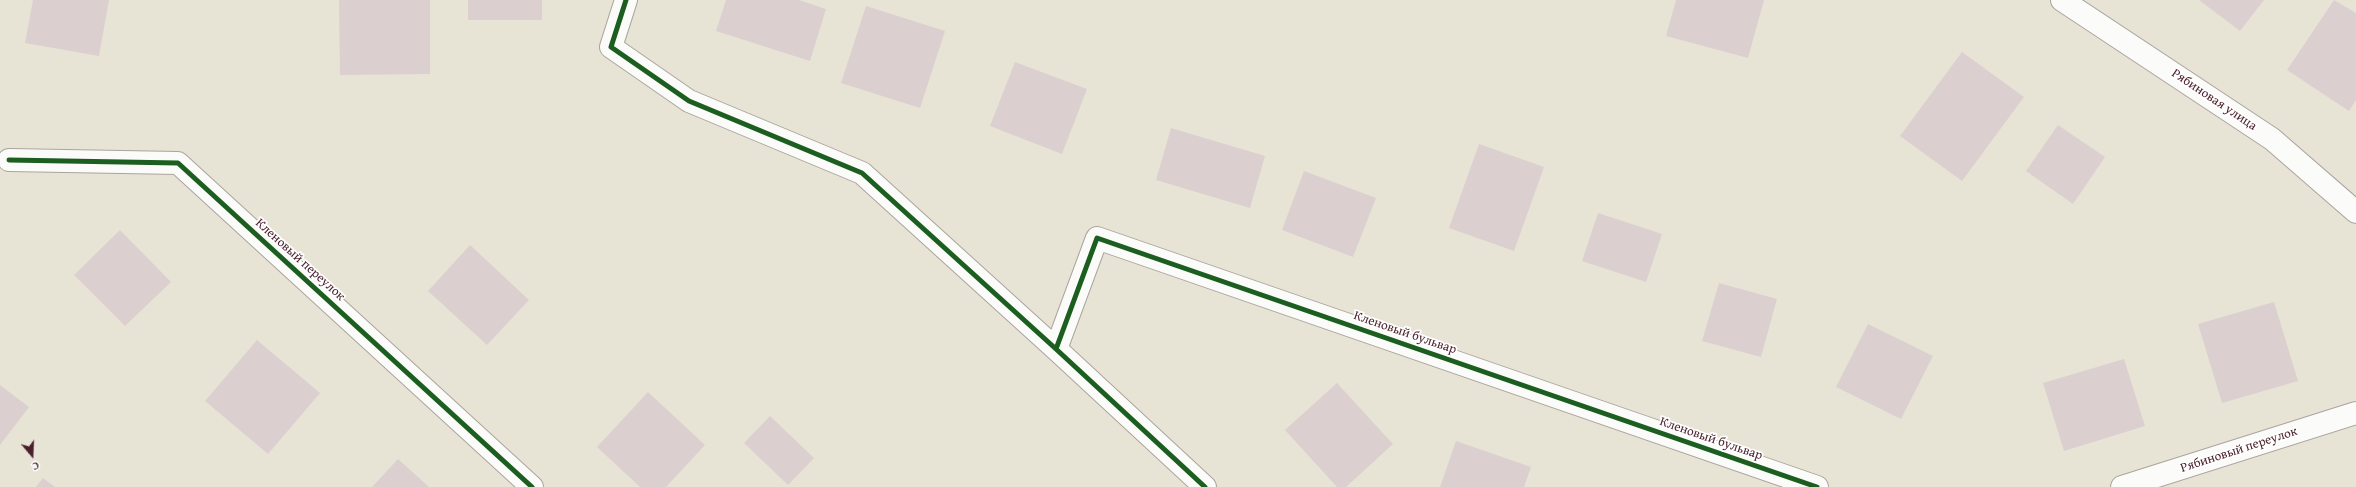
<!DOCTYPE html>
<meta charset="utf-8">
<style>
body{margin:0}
#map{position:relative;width:2356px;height:487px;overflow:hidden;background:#e7e4d6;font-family:"Gentium Book Plus",serif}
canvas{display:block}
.north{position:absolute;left:12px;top:435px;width:40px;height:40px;-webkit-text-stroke:3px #fff;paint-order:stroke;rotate:161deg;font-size:11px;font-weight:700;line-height:16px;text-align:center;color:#4a1f2b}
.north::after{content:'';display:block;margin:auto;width:14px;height:18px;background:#4a1f2b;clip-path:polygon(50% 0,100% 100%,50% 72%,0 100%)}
</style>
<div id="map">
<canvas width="2356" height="487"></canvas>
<div class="north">С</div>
</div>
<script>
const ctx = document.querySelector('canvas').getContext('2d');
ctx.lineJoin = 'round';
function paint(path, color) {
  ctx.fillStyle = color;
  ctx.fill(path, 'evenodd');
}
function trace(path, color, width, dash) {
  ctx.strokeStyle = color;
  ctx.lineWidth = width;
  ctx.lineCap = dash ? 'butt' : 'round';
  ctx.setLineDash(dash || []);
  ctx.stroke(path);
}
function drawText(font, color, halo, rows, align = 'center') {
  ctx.font = font + ' "Gentium Book Plus",serif';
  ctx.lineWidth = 3.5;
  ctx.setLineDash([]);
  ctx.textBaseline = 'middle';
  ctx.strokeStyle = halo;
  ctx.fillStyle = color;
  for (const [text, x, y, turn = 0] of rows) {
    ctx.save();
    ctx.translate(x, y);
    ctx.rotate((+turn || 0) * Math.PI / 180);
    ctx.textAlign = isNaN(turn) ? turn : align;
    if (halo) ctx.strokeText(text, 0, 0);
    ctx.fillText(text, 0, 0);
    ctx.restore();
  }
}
const building = new Path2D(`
 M33 0H109L99 56 25 43Z
 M339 0H430V74L340 75Z
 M468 0H542V20H468Z
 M726 0H799L826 9 810 61 716 31Z
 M1676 0H1764L1748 58 1666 36Z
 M2199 0H2264L2240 31Z
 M2334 0 2356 13V100L2349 111 2287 70Z
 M866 6 945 31 920 108 841 83Z
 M1962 52 2024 97 1962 181 1900 136Z
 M1015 62 1087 89 1062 154 990 126Z
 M2058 125 2105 157 2073 204 2026 171Z
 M1171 128 1265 156 1250 208 1156 180Z
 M1479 144 1544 167 1514 251 1449 228Z
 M1304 171 1376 198 1353 257 1282 230Z
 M1598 213 1662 234 1646 282 1582 261Z
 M120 230 171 282 125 326 74 275Z
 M470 245 529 300 487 345 428 291Z
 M1719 283 1777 299 1761 357 1702 341Z
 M2274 302 2298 381 2222 403 2198 324Z
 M1868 324 1933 356 1901 419 1836 387Z
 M257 340 320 393 268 454 205 401Z
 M2124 359 2145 426 2064 451 2043 383Z
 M1337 383 1393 444 1346 487H1337L1285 430Z
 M0 385 29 407 0 445Z
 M648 392 705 445 666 487H640L597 447Z
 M770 416 814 458 788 485 744 443Z
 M1456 441 1531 467 1524 487H1440Z
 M398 459 429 487H372Z
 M43 478 55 487H36Z`);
const minor = new Path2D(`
 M626 0 611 47 689 101 862 173 1056 349 1205 487
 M2062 0 2272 139 2356 212
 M9 160 178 163 532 487
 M1056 349 1097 238 1817 487
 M2122 487 2356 413`);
const cycleway = new Path2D(`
 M626 0 611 47 689 101 862 173 1056 349 1205 487
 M9 160 178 163 532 487
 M1056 349 1097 238 1817 487`);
const streetNames = [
 ["Рябиновая улица",2214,100,34],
 ["Кленовый переулок",300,260,42],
 ["Кленовый бульвар",1405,333,19],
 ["Кленовый бульвар",1711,439,19],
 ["Рябиновый переулок",2239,450,-18]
];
paint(building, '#dbcfd0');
trace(minor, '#aba49d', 24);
trace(minor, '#fbfbf9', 22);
trace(cycleway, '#1b5e20', 5);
drawText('13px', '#4a1f2b', '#fff', streetNames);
</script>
